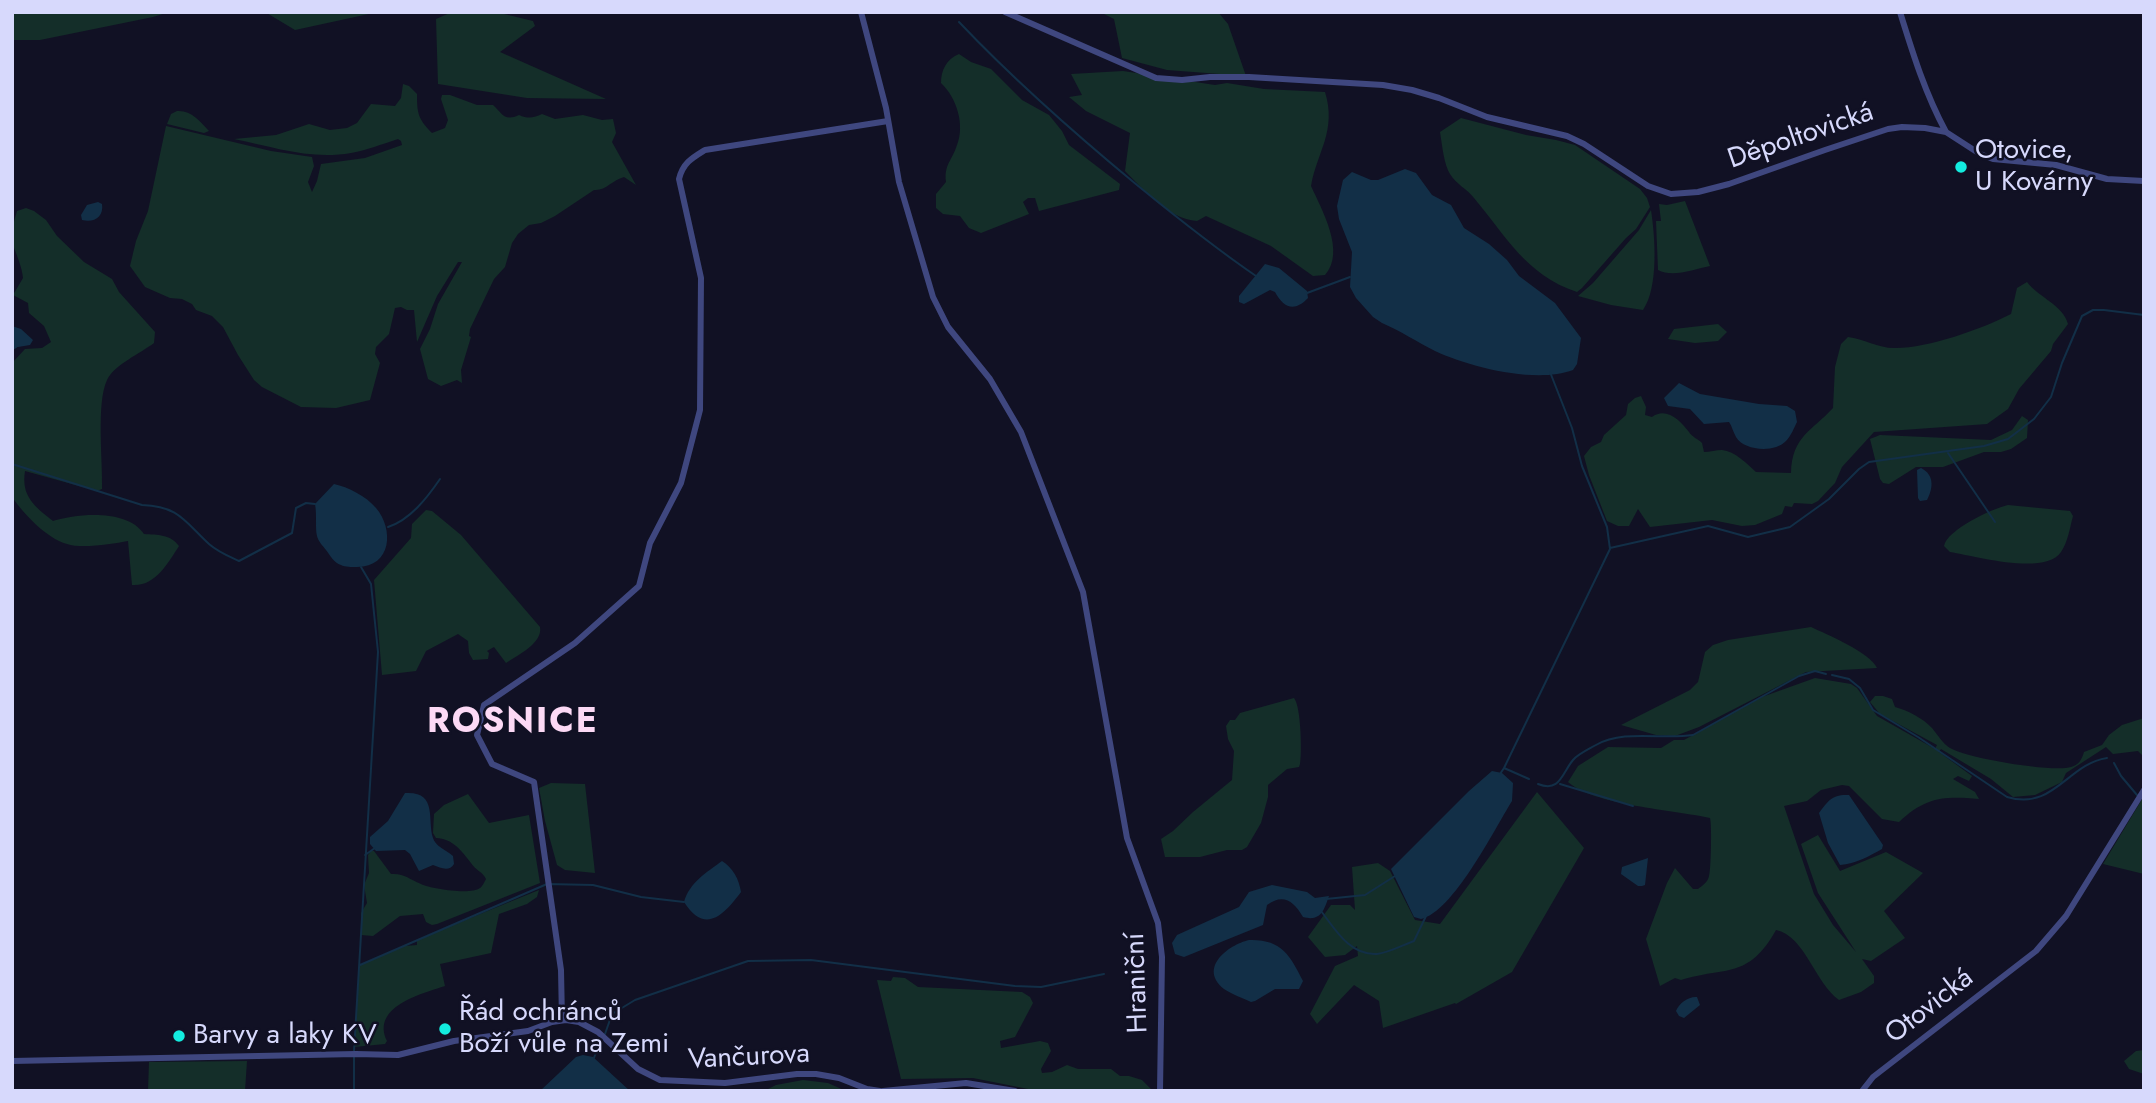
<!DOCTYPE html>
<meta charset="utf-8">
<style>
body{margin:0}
#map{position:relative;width:2156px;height:1103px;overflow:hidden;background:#111124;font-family:Jost,sans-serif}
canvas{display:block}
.frame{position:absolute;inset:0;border:14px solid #d7d9fc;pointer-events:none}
</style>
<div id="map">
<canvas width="2156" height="1103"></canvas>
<div class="frame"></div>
</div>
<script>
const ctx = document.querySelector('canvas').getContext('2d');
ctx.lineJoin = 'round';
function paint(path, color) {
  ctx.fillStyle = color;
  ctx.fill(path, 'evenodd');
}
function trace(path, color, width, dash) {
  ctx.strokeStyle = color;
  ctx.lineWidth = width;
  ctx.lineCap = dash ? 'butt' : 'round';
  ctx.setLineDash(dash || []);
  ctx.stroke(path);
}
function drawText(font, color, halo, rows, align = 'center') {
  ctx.font = font + ' Jost,sans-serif';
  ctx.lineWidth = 5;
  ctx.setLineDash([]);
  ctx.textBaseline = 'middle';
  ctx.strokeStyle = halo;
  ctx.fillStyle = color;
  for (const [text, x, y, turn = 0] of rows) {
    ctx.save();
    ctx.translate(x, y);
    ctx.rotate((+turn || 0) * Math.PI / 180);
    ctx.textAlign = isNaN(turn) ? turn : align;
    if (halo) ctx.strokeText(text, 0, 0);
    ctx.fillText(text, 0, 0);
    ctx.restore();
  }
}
const green = new Path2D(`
 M12 12H169L153 17 40 40H12Z
 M265 12H378L295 30Z
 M452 12H496L533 21 535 26 500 52 606 99 527 98 438 84 436 19Z
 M1100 12H1218L1228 24 1246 76 1167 70 1122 58 1114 19Z
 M959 54 971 62 991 69 1022 100 1049 115 1062 131 1069 145 1120 184 1119 190 1039 211 1035 198H1028L1023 202 1029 214 981 233 969 228 960 216 943 214 936 208V194L946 182C944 164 952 161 957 145 965 125 957 98 941 83 941 71 946 59 959 54Z
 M1123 71 1215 85 1227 83 1264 89 1325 92C1337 131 1317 152 1311 186 1322 210 1346 252 1325 275L1313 276 1271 246 1206 216 1197 221C1168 219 1144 190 1125 171L1130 133 1086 111 1069 97 1082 95 1071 74Z
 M403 84 409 86 417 94C417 113 418 119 432 133L445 128 448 120 441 99 442 95H450L477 105H493C502 113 504 122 519 115 528 119 534 118 542 114L555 119 583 115 602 120 613 119 616 133 612 142 636 185 624 177C612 180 606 191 594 190L555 216 541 223 529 225 518 234 512 243 505 267 494 279 470 329 469 336 471 337 461 370 462 383 457 380 441 386 428 379 420 349 430 329 438 304 462 262H458L437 296 417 342 414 310H407L401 307 395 308 389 334 376 347 375 354 380 363 370 400 336 408 301 407 262 387 254 380 238 355 223 327 212 316 196 310 192 304 182 299 170 298 145 287 130 266 136 241 148 211 166 126 271 151 312 157 314 166 308 182 312 192 317 181 321 164 365 158 402 145 401 141 398 139C382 144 368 150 351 153 310 160 274 147 234 139L276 135 309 124 330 130 347 128 357 123 371 104 395 106 401 98Z
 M177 111C191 110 200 121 209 131L204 133 167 124 171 114Z
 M1461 118 1526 135 1556 140 1575 145 1640 189 1647 198 1650 207 1636 229 1626 238 1582 288 1577 292C1526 275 1506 236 1474 198 1467 189 1456 184 1450 174 1444 165 1442 144 1440 132Z
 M1685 201 1710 266C1694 269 1673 278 1658 270L1656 221H1661L1659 204 1667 205Z
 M26 208 34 211 46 220 57 236 84 262 112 279 119 292 155 332 154 343C141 353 114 365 107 380 96 403 103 462 102 489L97 491 25 471C21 496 34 506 53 521 78 513 128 509 144 534 158 535 170 534 179 546 168 563 155 587 132 585L128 541C112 544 82 549 67 544 46 538 24 514 12 497V363L25 349 42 348 51 342 44 326 29 313 28 303 13 295 23 278C22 267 17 256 13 245 9 235 14 222 17 211Z
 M1651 210C1655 236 1659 287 1643 310L1611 305 1578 296 1593 283 1639 230Z
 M2027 282C2038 297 2063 305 2068 324L2053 344 2051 351 2019 389 2008 409 1987 424 1874 432 1842 467 1835 483 1818 501 1812 504 1794 503 1792 507 1785 506 1782 514 1755 525 1742 526 1712 520 1650 527 1638 509 1629 526H1618L1607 521 1589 475 1584 456 1591 447 1601 442 1604 435 1626 415 1628 404 1635 398 1641 396 1646 407 1645 415 1652 417C1666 406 1681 421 1689 432 1692 437 1698 439 1702 443L1704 452C1710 452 1716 450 1722 450 1735 451 1747 464 1756 472L1791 473C1792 436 1812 431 1833 408L1835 367 1841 344 1848 337C1864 339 1880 349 1896 348 1928 348 1982 329 2011 314L2017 288Z
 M1718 324 1727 332 1718 341 1695 343 1668 339 1674 329Z
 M2022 416 2028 420 2027 438 2011 449 2001 452H1984L1943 467H1916L1889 484 1883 483 1880 479 1870 439 1880 435 1991 440 2012 430Z
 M2008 505 2070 511 2073 516C2070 527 2068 542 2061 552 2045 576 1975 556 1950 552L1944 546C1947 530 1991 509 2008 505Z
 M426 510 432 511 461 535 540 627C543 643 518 655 506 663L494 647 487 651 489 653 488 659 473 660 469 653 468 641 458 634 426 651 416 671 382 675 374 580 411 538 412 524Z
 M1811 627C1826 634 1871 653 1877 668L1806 672 1699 727 1675 736 1656 735 1621 725 1690 690 1698 682 1705 652 1713 645 1728 640Z
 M1815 678 1851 684 1857 688 1877 716 1935 749 1937 745 1880 714 1870 702 1875 696H1883L1892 699 1895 707C1907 710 1924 719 1932 728 1938 735 1942 743 1950 748 1966 758 2054 773 2071 767 2079 765 2082 759 2084 752L2102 745 2109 735 2122 725 2144 718V757L2138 751 2113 754 2106 747 2066 773 2062 782 2035 795 2013 797 1991 779 1941 749 1939 752 1972 776 1969 781 1958 776 1953 779 1975 792 1979 799C1943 796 1926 797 1899 822L1882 819 1849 786 1842 785 1821 790 1807 801 1784 806 1814 894 1833 925 1856 952 1818 893 1801 844 1818 835 1840 871 1886 852 1923 873 1884 911 1905 938 1871 961 1862 959 1874 976V983L1861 992 1839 1000C1815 983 1805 936 1776 930 1748 980 1726 966 1681 980L1675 978 1660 986 1646 939 1667 883 1675 868 1693 889H1698C1703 885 1708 882 1709 876 1711 871 1712 824 1710 818 1675 810 1593 805 1568 782L1578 766 1608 747 1661 748 1674 740H1684L1762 697Z
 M1294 698C1301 706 1302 752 1300 764L1299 767 1287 769 1268 785V797L1261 823 1247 847 1242 850H1227L1200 857H1165L1161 839 1173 831 1193 812 1232 780 1234 751 1228 739 1226 726 1230 720H1235L1240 713Z
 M551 783 585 784 595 873 565 870 557 865 545 821 539 788Z
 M1537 792 1584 848 1512 972 1456 1004 1455 1003 1383 1028 1379 1001 1354 985 1317 1024 1310 1014 1335 966 1358 956 1357 946 1345 955 1325 957 1308 937 1331 905H1350L1355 910 1352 867 1378 863 1390 871 1415 920 1440 924Z
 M468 794 489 823 529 815 540 883 437 924 432 925 426 922 423 914 400 916 373 936 361 935V913L367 903 364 885 369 873 368 855 371 851H374L391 874C404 873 409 879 421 884 431 889 471 895 480 888 482 887 485 881 486 879 482 871 475 870 471 863 461 850 453 839 436 838L433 833 434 814 444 805Z
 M2144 796V874L2103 864Z
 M539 890 537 897 527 904 499 914 491 953 440 964 445 986C420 994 371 1007 387 1041L385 1044 354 1047 359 965 405 946 417 945V941L426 936Z
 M893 977 905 978 918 987 1022 992 1030 997 1033 1003 1015 1037 1000 1041 1001 1048 1040 1041 1048 1043 1051 1051 1041 1069 1042 1073 1052 1072 1067 1065 1078 1069H1111L1120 1076H1129L1142 1080 1153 1091H1038L973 1078 901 1079 877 980 891 981Z
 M2144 1050V1074L2129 1069 2124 1061 2136 1051Z
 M247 1061 245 1091H148L149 1062Z
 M803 1080 828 1083 846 1091H764L776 1085Z`);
const water = new Path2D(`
 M1405 169 1416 173 1432 195 1451 205 1464 228 1489 244 1507 260 1519 276 1555 303 1581 338 1577 364 1573 370C1536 384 1469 367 1435 351 1417 342 1401 331 1382 323L1373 317 1356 298 1350 287 1352 252 1339 219 1337 206 1343 180 1352 172 1371 180H1378Z
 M98 202 102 204C104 217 94 223 82 220L81 215 87 205Z
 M1265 264 1279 268 1307 291 1308 298C1294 313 1283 307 1275 292L1270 290 1244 304 1239 302V296Z
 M12 326 21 329 33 340 30 345 12 348Z
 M1679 383 1700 394 1759 404 1787 406 1795 411 1797 422C1794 428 1791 436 1786 441 1775 453 1744 451 1736 437 1733 432 1732 426 1729 422L1704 424 1690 409 1668 406 1664 398Z
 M1921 468C1935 475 1933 489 1927 500L1920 501 1918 498 1917 470Z
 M334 484C348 487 366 496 376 508 394 529 392 567 357 567 352 567 345 567 341 565 334 563 330 555 326 550 323 546 318 541 317 536 315 529 317 514 315 504Z
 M1492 771 1502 773 1513 783 1512 801C1494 830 1453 912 1421 919L1414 917 1391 869 1469 791Z
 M405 793C438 791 427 819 433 838 435 846 446 850 453 856L454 864C449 872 441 868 433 865L419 871 410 854 405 850 376 851 370 844V837L388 821Z
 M1849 795 1883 845 1882 849C1869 856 1856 864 1840 865L1828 843 1819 813C1828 801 1832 794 1849 795Z
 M1648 858 1645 885 1642 886H1638L1621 874 1622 867Z
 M722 861C733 868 739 879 741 892 724 915 705 935 684 902 689 883 707 872 722 861Z
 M1272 885 1307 892 1315 898 1329 896C1324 910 1321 922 1303 917 1294 901 1283 893 1267 905L1263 925 1184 957 1175 954 1172 943 1177 935 1239 907 1249 892Z
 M1249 940C1281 939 1290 955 1303 981L1299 989H1275L1255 1001 1251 1002C1243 998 1231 994 1224 989 1198 968 1228 945 1249 940Z
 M1697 997 1700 1005 1684 1018 1679 1016 1676 1011C1679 1003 1689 996 1697 997Z
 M583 1055 593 1057 630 1091H540L576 1057Z`);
const stream = new Path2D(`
 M959 22C1015 81 1074 133 1137 185 1175 216 1215 248 1256 276
 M1307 293 1350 277
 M12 342 16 347 12 349
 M1948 453 1995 522
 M12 464 142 505C179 506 185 522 209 544 218 552 228 556 239 561L292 533 296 508 306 503 315 504
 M388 527C410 520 427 498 440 479
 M1610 548 1708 526 1748 537 1790 527 1829 499 1859 469 1869 462 1984 446 2008 439 2034 419 2051 397 2062 363 2082 316 2093 310H2104L2144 315
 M1832 675 1849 679 1860 688 1873 710 1918 737 2007 797C2054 811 2067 764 2107 758
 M2114 763 2121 776 2137 795
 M1504 768 1610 549 1607 527 1582 466 1572 428 1550 372
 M1500 774 1504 768 1529 779
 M1538 784C1560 793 1562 773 1573 760 1578 754 1589 749 1596 745 1624 729 1662 740 1693 735L1799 676 1815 671 1826 674
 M1560 784 1633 806
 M365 855 375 848
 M1326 899 1365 895 1395 876
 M1321 911C1335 929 1350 956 1377 954 1388 953 1403 945 1414 941L1426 916
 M360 965 547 884 593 885 641 897 684 902
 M605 1034 612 1014 635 1000 748 961 811 960 1015 986 1041 987 1104 974
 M354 1051 378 652 371 584 361 567
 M354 1057V1091
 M594 1058 601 1038`);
const tertiary = new Path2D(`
 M861 12 886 108 899 182 933 297 948 327 990 379 1021 432 1083 592 1127 838 1158 923 1162 957 1160 1091
 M1005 12 1156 78 1182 80 1210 77H1249L1383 85 1412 90 1439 98 1487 117 1567 136 1584 144 1648 186 1671 194 1698 192 1729 184 1825 150 1888 129 1902 127 1925 128 1946 132 1980 154 1993 159 2056 165 2107 179 2144 181
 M1900 12C1913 54 1925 93 1946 132
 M562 1020 561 970 534 782 492 764 477 735 484 705 575 643 639 586 650 543 681 483 700 410 701 278 679 179C683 163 692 158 705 150L888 121
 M12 1061 356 1054 398 1055 454 1041 528 1031 552 1022 566 1020 579 1022 598 1032 638 1069 660 1080 725 1083 797 1074H816L839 1078 867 1089 880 1091
 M883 1091 966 1083 1015 1091
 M1862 1091 1873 1077 2036 951 2066 916 2144 790`);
const markers = [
 [1961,167,7,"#13ecdf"],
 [445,1029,7,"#13ecdf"],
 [179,1036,7,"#13ecdf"]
];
const streetNames = [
 ["Děpoltovická",1801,137,-19],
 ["Hraniční",1138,983,-92],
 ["Otovická",1930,1007,-38],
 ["Vančurova",749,1058,-3]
];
const poiNames = [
 ["Otovice,",1975,151],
 ["U Kovárny",1975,183],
 ["Řád ochránců",459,1013],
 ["Boží vůle na Zemi",459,1045],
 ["Barvy a laky KV",193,1036]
];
const districtNames = [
 ["ROSNICE",513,724]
];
paint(green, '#142e29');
paint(water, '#122f47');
trace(stream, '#122f47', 2);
trace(tertiary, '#3f477f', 6);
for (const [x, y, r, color] of markers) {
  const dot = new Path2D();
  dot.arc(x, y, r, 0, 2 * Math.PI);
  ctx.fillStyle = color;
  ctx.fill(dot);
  trace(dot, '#111124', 2.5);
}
drawText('28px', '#d7d9fc', '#111124', streetNames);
drawText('28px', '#d7d9fc', '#111124', poiNames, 'left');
ctx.letterSpacing = '2px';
drawText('bold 35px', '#fcd9f5', '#111124', districtNames);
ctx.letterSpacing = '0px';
</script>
